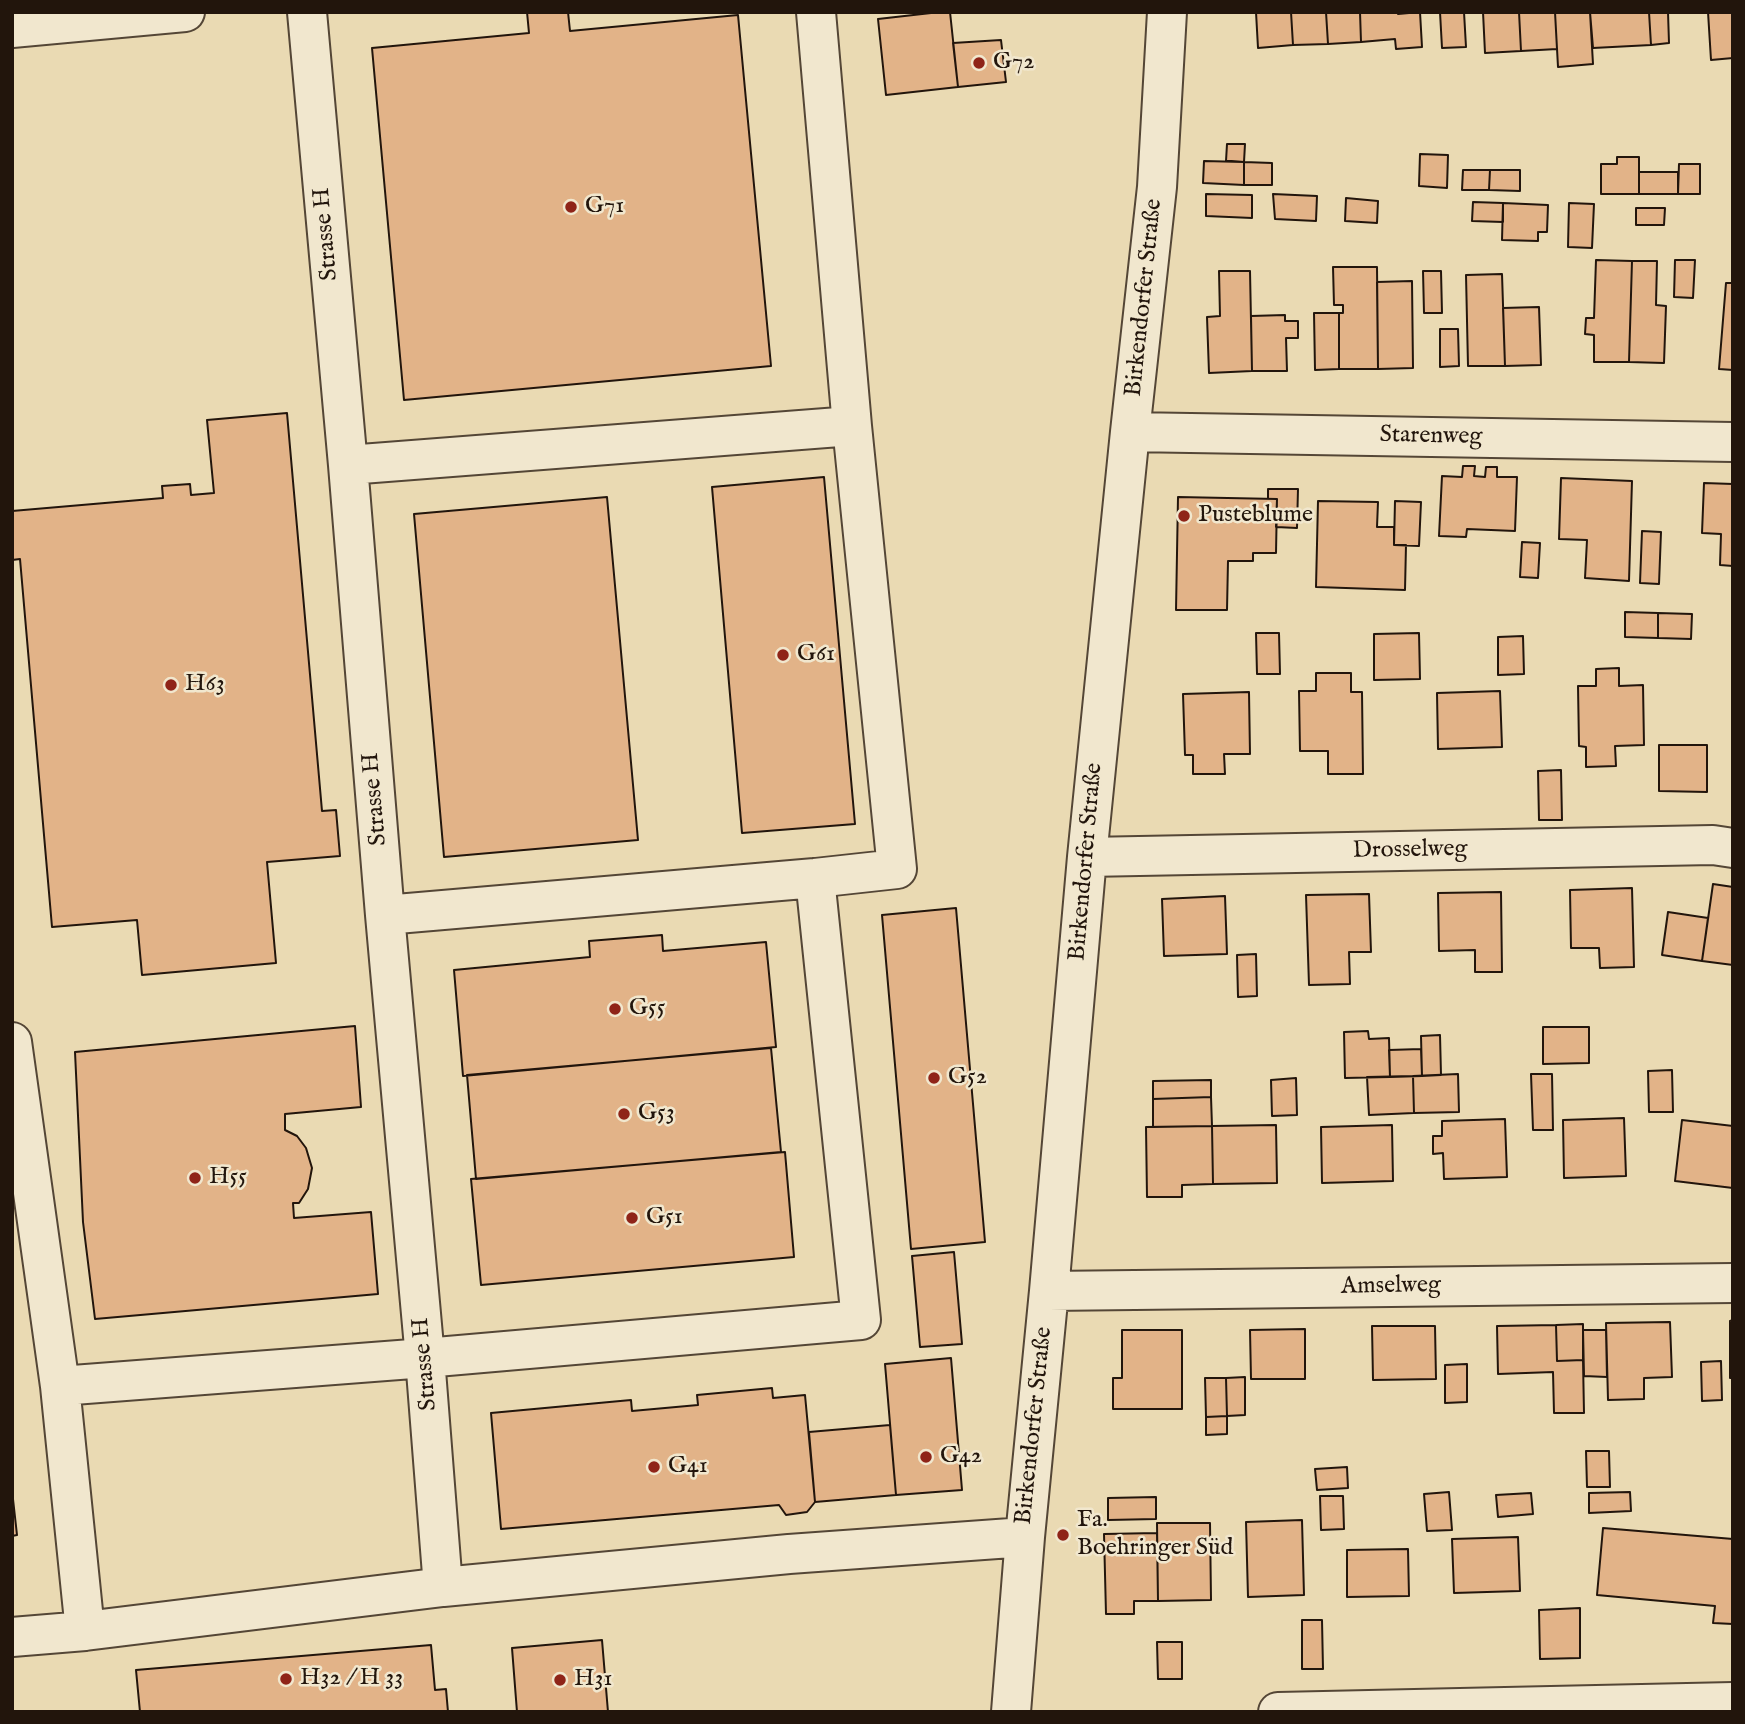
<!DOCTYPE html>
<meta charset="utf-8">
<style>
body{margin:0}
#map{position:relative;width:1745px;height:1724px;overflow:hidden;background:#eadab3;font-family:"IM FELL English",serif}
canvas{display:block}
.frame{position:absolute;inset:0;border:14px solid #22150c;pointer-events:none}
</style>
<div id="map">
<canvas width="1745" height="1724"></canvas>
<div class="frame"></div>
</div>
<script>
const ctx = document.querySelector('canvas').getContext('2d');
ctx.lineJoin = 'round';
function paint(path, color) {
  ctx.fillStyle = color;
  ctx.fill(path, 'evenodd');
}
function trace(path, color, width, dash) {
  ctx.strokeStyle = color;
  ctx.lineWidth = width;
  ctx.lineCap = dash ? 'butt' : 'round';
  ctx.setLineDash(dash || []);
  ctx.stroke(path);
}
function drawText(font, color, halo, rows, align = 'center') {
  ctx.font = font + ' "IM FELL English",serif';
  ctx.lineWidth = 5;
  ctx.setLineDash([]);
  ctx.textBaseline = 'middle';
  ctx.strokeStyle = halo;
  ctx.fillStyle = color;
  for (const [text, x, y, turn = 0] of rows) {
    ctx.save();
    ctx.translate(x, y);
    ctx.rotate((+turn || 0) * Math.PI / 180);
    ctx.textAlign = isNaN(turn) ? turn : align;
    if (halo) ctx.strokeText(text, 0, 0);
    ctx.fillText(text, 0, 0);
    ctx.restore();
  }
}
const building = new Path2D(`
 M527 12H568L570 31 738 15 771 366 404 400 372 48 529 33Z
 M940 12H950L958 87 886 95 878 19Z
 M1256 12H1291L1293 45 1258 48Z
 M1291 12H1326L1328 44 1293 45Z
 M1326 12H1360L1361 42 1328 44Z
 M1360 12H1398V14L1420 12 1422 47 1396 49 1395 39 1361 42Z
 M1440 12H1464L1466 47 1442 48Z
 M1483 12H1519L1521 51 1485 53Z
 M1519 12H1555L1557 49 1521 51Z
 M1555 12H1590L1593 64 1558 67Z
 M1590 12H1649L1651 45 1593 48Z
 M1649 12H1668L1669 43 1651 45Z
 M1708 12H1733V58L1711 60Z
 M1001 40 1006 82 958 87 953 43Z
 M1227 144H1245L1244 162 1226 161Z
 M1420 154 1448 155 1447 188 1419 186Z
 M1617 157H1639V194H1601V164H1617Z
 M1204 161 1244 162V185L1203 183Z
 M1244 162 1272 163V185H1244Z
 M1679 164H1700V194H1678Z
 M1463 170H1490L1489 190H1462Z
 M1490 170H1520V191L1489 190Z
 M1639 172H1678V194H1639Z
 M1206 194 1252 195V218L1206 216Z
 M1273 194 1317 196 1316 221 1275 219Z
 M1346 198 1378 201 1377 223 1345 221Z
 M1473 202 1503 203V222L1472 221Z
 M1503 203 1548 205 1547 232H1538V241L1502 240Z
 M1569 203 1594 204 1592 248 1568 247Z
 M1636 208H1665L1664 225H1636Z
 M1596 260 1632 261 1629 362H1594V335L1585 334 1586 318H1594Z
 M1675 260H1695L1693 298 1674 297Z
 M1632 261H1657L1656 305 1666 306 1664 363 1629 362Z
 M1333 267H1377L1378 369H1339V313H1343V305H1334Z
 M1219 271H1250L1252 371 1209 373 1207 317 1220 316Z
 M1423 271H1441L1442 313H1424Z
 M1502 274 1505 366H1468L1466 275Z
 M1412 281 1413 368 1378 369 1377 282Z
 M1726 283H1733V370L1719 369Z
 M1539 307 1541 365 1505 366 1503 308Z
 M1314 313H1339V369L1315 370Z
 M1285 315V321H1298V338H1286L1287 371H1252L1251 316Z
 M1440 329H1458L1459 366 1440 367Z
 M287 413 322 811 336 810 340 856 267 862 276 963 142 975 137 920 52 927 20 559 12 560V511L163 498 162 486 190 484 191 495 214 493 207 420Z
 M1463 466H1475L1474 476 1485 477 1486 467H1497V477H1517L1515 531 1467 529 1466 537 1439 536 1442 476 1462 477Z
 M824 477 855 824 742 833 712 487Z
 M1561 478 1632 481 1629 581 1585 578 1587 540 1559 539Z
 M1704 483 1733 484V566L1720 565 1721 534 1702 533Z
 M1268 489H1298L1297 528 1276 527 1277 499H1268Z
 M607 497 638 840 444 857 414 514Z
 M1178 497 1277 499 1276 553H1253V561H1228L1227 610H1176Z
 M1318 501 1378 502 1377 527H1394V545H1406L1405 590 1316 587Z
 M1395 501 1421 502 1419 546 1394 545Z
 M1642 531 1661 532 1659 584 1640 583Z
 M1522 542 1540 543 1538 578 1520 577Z
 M1625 612 1658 613V638L1625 637Z
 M1658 613 1692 614 1691 639 1658 638Z
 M1256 633H1279L1280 674H1257Z
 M1419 633 1420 679 1374 680V634Z
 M1523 636 1524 674 1498 675V637Z
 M1619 668V686L1643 685 1644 745 1615 746 1616 766 1586 767V747L1579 746 1578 686H1596V669Z
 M1316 673H1351V692H1362L1363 774H1328V751H1300L1299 691H1316Z
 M1500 691 1502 747 1438 749 1437 693Z
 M1249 692 1250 754H1224L1225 774H1193V755H1185L1183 694Z
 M1659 745H1707V792L1659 791Z
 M1561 770 1562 820H1539L1538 771Z
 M1713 884 1733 887V965L1702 961Z
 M1632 888 1634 967 1600 968 1599 948H1571L1570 890Z
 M1501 892 1502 972H1475V950L1439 951 1438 893Z
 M1369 894 1371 952H1349L1350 984 1309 985 1306 895Z
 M1225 896 1227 954 1164 956 1162 899Z
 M956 908 985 1242 911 1249 882 915Z
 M1668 912 1708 918 1702 961 1662 955Z
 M662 935 663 951 766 942 776 1047 463 1076 454 970 590 957 589 941Z
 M1256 954 1257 996 1238 997 1237 955Z
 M355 1026 361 1107 285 1114V1130L297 1136 306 1148 312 1168 308 1189 299 1203H293L294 1218 371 1212 378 1294 95 1319 83 1222 75 1052Z
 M1543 1027H1589V1063L1543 1064Z
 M1368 1031 1369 1039 1389 1038 1390 1077 1345 1078 1344 1032Z
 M1440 1035 1441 1075 1422 1076 1421 1036Z
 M771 1048 781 1152 476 1179 467 1075Z
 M1421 1049 1422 1076 1390 1077 1389 1050Z
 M1672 1070 1673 1112H1649L1648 1071Z
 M1458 1074 1459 1112 1414 1113 1413 1076Z
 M1531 1074H1552L1553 1130H1533Z
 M1413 1076 1414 1113 1369 1115 1367 1077Z
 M1296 1078 1297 1115 1272 1116 1271 1080Z
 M1211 1080V1097L1153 1099V1081Z
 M1211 1097 1212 1126 1153 1127V1099Z
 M1624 1118 1626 1176 1564 1178 1563 1120Z
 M1505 1119 1507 1177 1444 1179 1443 1153 1433 1154V1136H1442V1121Z
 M1682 1120 1733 1126V1188L1675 1181Z
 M1276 1125 1277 1183 1213 1184 1212 1126Z
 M1392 1125 1393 1181 1322 1183 1321 1127Z
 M1212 1126 1213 1184 1182 1185V1197H1147L1146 1127Z
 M785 1152 794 1257 481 1285 471 1179Z
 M954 1252 962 1344 920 1347 912 1256Z
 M1733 1320V1378H1730V1321Z
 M1670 1322 1672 1377 1644 1378V1399L1608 1400 1606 1323Z
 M1583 1324V1360L1557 1361 1556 1325Z
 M1556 1325 1557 1361 1583 1360 1584 1413H1554L1553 1372 1498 1374 1497 1326Z
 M1372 1326H1435L1436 1379 1373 1380Z
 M1305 1329V1379H1251L1250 1330Z
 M1122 1330H1182V1409H1113V1378H1122Z
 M1583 1330H1606L1607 1377 1584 1376Z
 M951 1358 962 1490 896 1495 885 1364Z
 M1721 1361 1722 1400 1702 1401 1701 1362Z
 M1467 1364V1402L1445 1403V1365Z
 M1245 1377V1415L1227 1416 1226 1378Z
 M1205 1378H1226L1227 1416 1206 1417Z
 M772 1388 773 1398 805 1395 815 1502 807 1512 786 1515 779 1505 501 1529 491 1413 631 1400 632 1411 698 1405 697 1395Z
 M1227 1416V1434L1206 1435V1417Z
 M890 1425 896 1495 815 1502 809 1432Z
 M1586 1451H1609L1610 1487H1587Z
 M1347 1467 1348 1488 1317 1490 1315 1469Z
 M12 1490 17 1535 12 1536Z
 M1449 1492 1452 1530 1427 1531 1424 1494Z
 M1630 1492 1631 1511 1589 1513V1493Z
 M1531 1493 1533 1514 1498 1517 1496 1495Z
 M1320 1496H1343L1344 1529 1321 1530Z
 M1156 1497V1519L1108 1520V1498Z
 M1302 1520 1304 1595 1248 1597 1246 1522Z
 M1157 1523H1210L1211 1600 1158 1601Z
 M1603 1528 1733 1539V1624L1713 1623 1715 1606 1597 1595Z
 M1157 1533 1158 1601H1134V1614H1106L1104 1534Z
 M1518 1537 1520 1591 1454 1593 1452 1539Z
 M1408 1549 1409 1596 1347 1597V1550Z
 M1580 1608V1658L1540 1659 1539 1610Z
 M1302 1620H1322L1323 1669H1302Z
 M602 1640 608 1712H517L512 1648Z
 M1157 1642H1182V1679H1158Z
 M431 1645 435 1690 446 1689 448 1712H140L136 1670Z`);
const minor = new Path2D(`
 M307 12 348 465 385 915 425 1358 443 1587
 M12 28 185 12
 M1130 432 1733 442
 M348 465 852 426 816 12
 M1087 857 1713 845 1733 848
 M385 915 815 878 897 869 852 426
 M12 1042 60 1386 85 1631
 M1049 1291 1733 1283
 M60 1386 425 1358 861 1320 815 878
 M12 1637 85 1631 443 1587 789 1554 1025 1537
 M1011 1712 1025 1537 1049 1291 1087 857 1130 432 1157 187 1167 12
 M1278 1712 1733 1702`);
const markers = [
 [979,63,7,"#8f2418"],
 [571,207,7,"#8f2418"],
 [1184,516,7,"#8f2418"],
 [783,655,7,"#8f2418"],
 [171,685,7,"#8f2418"],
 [615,1009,7,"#8f2418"],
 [934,1078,7,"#8f2418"],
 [624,1114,7,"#8f2418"],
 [195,1178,7,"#8f2418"],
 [632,1218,7,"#8f2418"],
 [926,1457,7,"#8f2418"],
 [654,1467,7,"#8f2418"],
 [1063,1535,7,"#8f2418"],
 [286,1679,7,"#8f2418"],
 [560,1680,7,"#8f2418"]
];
const poiNames = [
 ["G72",993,63],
 ["G71",585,207],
 ["Pusteblume",1198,516],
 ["G61",797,655],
 ["H63",185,685],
 ["G55",629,1009],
 ["G52",948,1078],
 ["G53",638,1114],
 ["H55",209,1178],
 ["G51",646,1218],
 ["G42",940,1457],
 ["G41",668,1467],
 ["Fa.",1077,1521],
 ["Boehringer Süd",1077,1549],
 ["H32 / H 33",300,1679],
 ["H31",574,1680]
];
const streetNames = [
 ["Strasse H",327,234,-95],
 ["Birkendorfer Straße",1145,298,-84],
 ["Starenweg",1431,437,1],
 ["Strasse H",376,799,-95],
 ["Drosselweg",1410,851,-1],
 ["Birkendorfer Straße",1087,862,-85],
 ["Amselweg",1391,1287,-1],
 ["Strasse H",426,1364,-95],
 ["Birkendorfer Straße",1035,1426,-84]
];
paint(building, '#e2b388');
trace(building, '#22150c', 2);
trace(minor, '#544636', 42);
trace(minor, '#f1e7ce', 38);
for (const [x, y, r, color] of markers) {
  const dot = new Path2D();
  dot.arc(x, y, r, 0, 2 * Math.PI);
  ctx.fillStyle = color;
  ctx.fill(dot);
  trace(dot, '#f1e7ce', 2.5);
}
drawText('24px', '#22150c', '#f1e7ce', poiNames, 'left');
drawText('24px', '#22150c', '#f1e7ce', streetNames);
</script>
